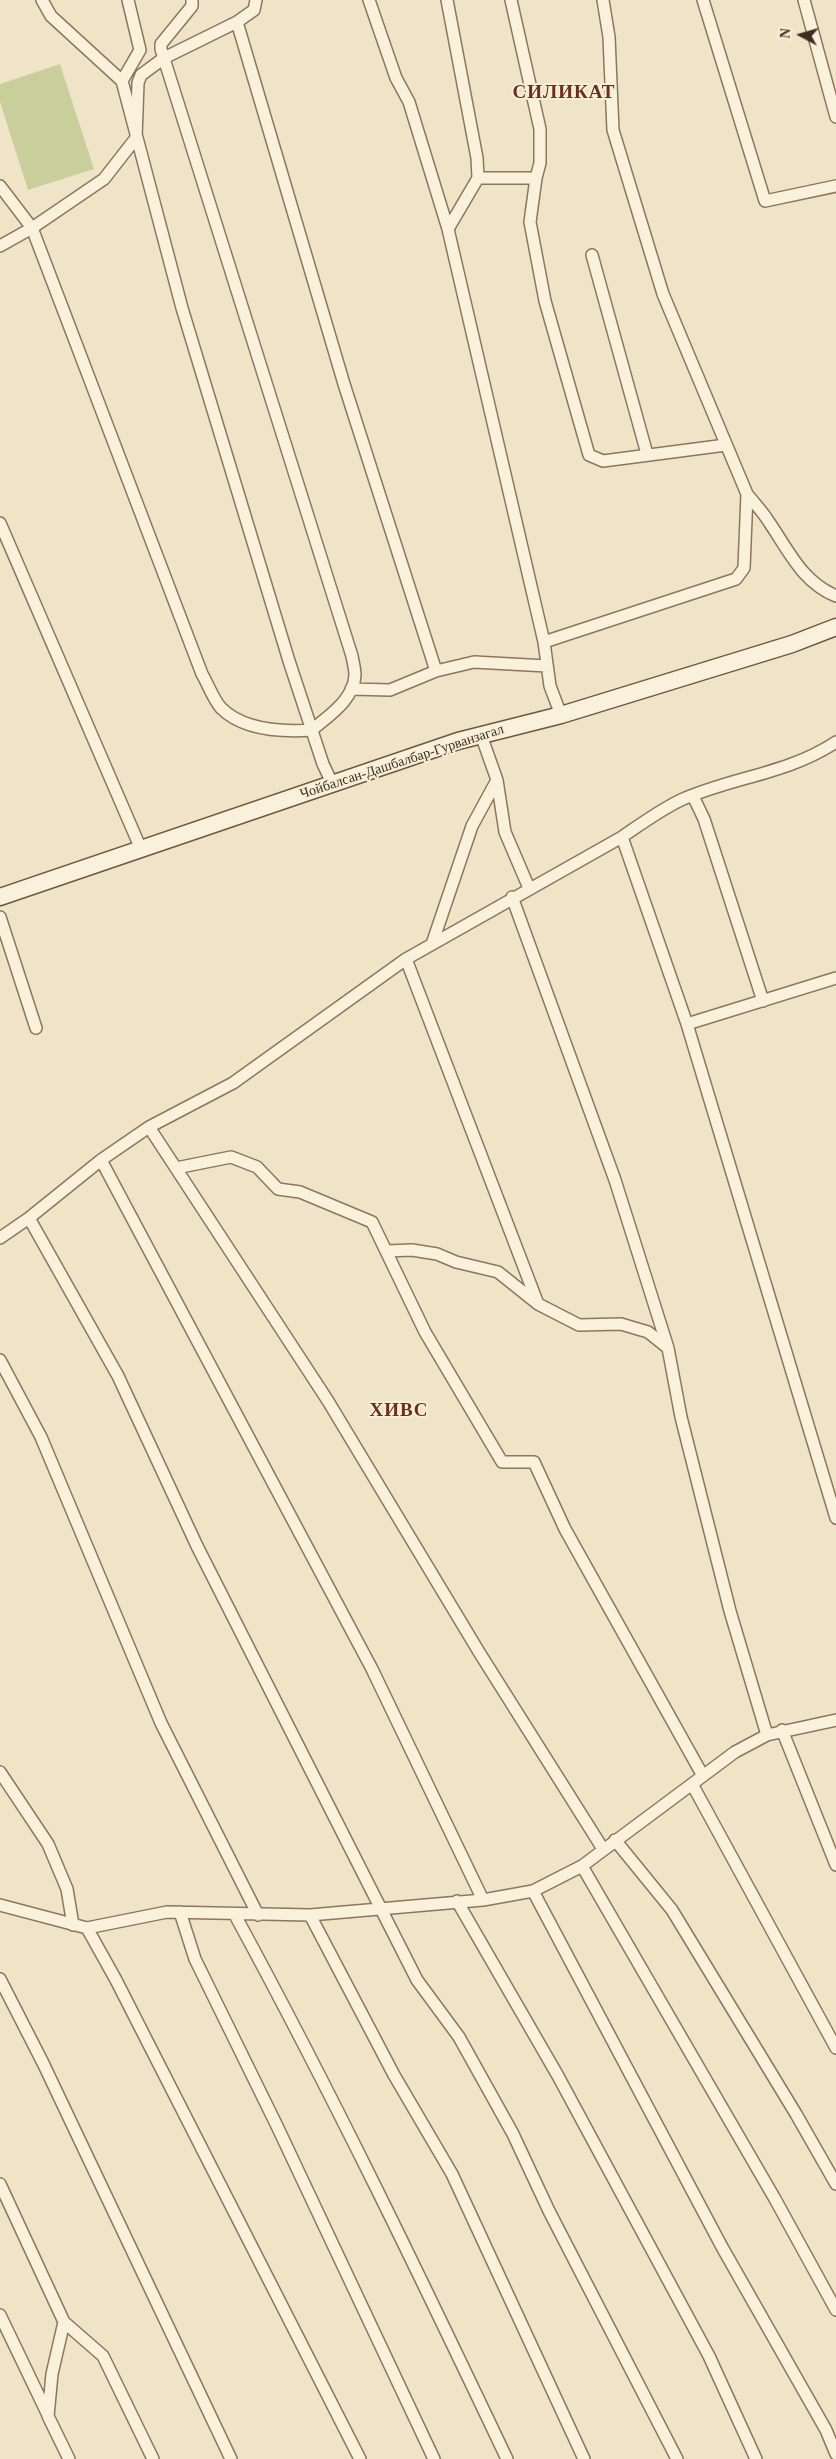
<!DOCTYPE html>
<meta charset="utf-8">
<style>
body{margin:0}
#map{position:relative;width:836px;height:2459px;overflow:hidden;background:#f0e4c8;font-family:"Times New Roman",serif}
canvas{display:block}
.north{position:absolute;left:776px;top:10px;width:50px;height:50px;-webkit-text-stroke:4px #f7eed8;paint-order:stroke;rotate:276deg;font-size:14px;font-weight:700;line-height:20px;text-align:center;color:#3d2e20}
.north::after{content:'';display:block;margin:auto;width:18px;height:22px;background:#3d2e20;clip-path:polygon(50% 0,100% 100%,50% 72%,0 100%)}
</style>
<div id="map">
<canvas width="836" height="2459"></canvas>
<div class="north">N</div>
</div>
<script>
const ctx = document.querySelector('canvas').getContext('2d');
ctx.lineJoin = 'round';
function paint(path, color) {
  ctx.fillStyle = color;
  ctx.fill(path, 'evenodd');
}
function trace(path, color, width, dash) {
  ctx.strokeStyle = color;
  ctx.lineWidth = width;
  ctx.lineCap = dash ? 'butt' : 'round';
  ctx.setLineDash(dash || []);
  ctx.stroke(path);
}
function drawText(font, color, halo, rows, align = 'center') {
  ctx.font = font + ' "Times New Roman",serif';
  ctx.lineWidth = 4;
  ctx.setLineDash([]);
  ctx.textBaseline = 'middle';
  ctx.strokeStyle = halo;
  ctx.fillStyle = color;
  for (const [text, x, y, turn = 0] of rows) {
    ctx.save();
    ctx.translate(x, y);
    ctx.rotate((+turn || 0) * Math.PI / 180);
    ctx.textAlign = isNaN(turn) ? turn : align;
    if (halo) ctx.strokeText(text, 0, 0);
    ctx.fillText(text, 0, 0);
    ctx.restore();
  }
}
const green = new Path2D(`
 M60 64 94 169 28 190 0 102V84Z`);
const street = new Path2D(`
 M42 0 51 16 122 81
 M128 0 140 50 122 81 182 308 289 661 323 764 332 783
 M369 0 396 78 409 102 448 229
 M447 0 477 158 478 178 448 229 544 642 550 686 561 715
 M511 0 540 129V163L536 178 530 222 545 301 589 455 603 461 726 445
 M703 0 765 201 836 186
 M804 0 836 117
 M237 22 344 384 436 671
 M478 178H536
 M0 186 32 228 202 674C208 684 213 699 221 708 243 730 283 732 312 730 328 716 354 700 355 675 355 669 353 662 352 656L161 49V44L192 6V0
 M0 246 32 228 104 179 136 138 138 83 141 75 164 58 237 22 254 10 256 0
 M592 255 647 454
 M747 494C755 504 763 512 769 522 789 551 802 582 836 596
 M0 523 141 849
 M544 642 736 579 744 568 747 494 663 294 613 130 609 37 603 0
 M351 689 390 690 436 671 474 662 547 666
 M497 780 505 832 529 888
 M693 796 704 819 763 1001
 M622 837 687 1024 836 1518
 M512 897 615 1180 668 1348 681 1417 730 1611 767 1735
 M0 917 36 1028
 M432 944 472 826 497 780 481 735
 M406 959 538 1304
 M687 1024 836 978
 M149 1127 328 1401 479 1652 603 1849
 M101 1160 372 1669 483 1900
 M176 1168 231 1157 257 1167 278 1189 300 1192 372 1222 425 1332 502 1462H534L565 1529 703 1776
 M29 1218 118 1376 197 1546 417 1980 459 2037 513 2134 549 2211 677 2459
 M0 1238 29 1218 101 1160 149 1127 233 1083 406 959 622 837C641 824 660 810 681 800 732 777 788 774 836 742
 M387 1251 412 1250 437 1254 456 1262 498 1272 538 1304 579 1325 621 1324 648 1332 668 1348
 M0 1360 41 1437 161 1723 258 1915
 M782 1730 836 1865
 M0 1772 48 1844 67 1889 73 1925
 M692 1784 836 2048
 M615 1840 672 1910 796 2114 836 2184
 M582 1866 775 2199 836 2310
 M533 1891 722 2247 826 2430 836 2454
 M457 1901 558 2076 709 2356 756 2459
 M0 1905 87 1928 167 1912 310 1915 483 1900 533 1891 582 1866 735 1752 767 1735 836 1720
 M180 1912 195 1959 277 2126 434 2459
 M235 1915C332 2093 420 2276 507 2459
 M310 1915 394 2075 452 2174 584 2459
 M87 1928 116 1980 360 2459
 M0 1979 43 2063 231 2459
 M0 2184 64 2322 103 2356 153 2459
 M0 2315 48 2415
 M64 2322 52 2374 48 2416 69 2459`);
const secondary = new Path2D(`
 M0 897 458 741 561 715 792 644 836 627`);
const streetNames = [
 ["Чойбалсан-Дашбалбар-Гурванзагал",402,762,-18]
];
const districtNames = [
 ["СИЛИКАТ",564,93],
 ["ХИВС",399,1411]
];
paint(green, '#c9cf9b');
trace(street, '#8d765c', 14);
trace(secondary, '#6f573f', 19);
trace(street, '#faf1dc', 11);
trace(secondary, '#faf1dc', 16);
drawText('14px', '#3d2e20', '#f7eed8', streetNames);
ctx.letterSpacing = '1px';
drawText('bold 19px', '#6b2e1e', '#f7eed8', districtNames);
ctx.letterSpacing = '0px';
</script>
